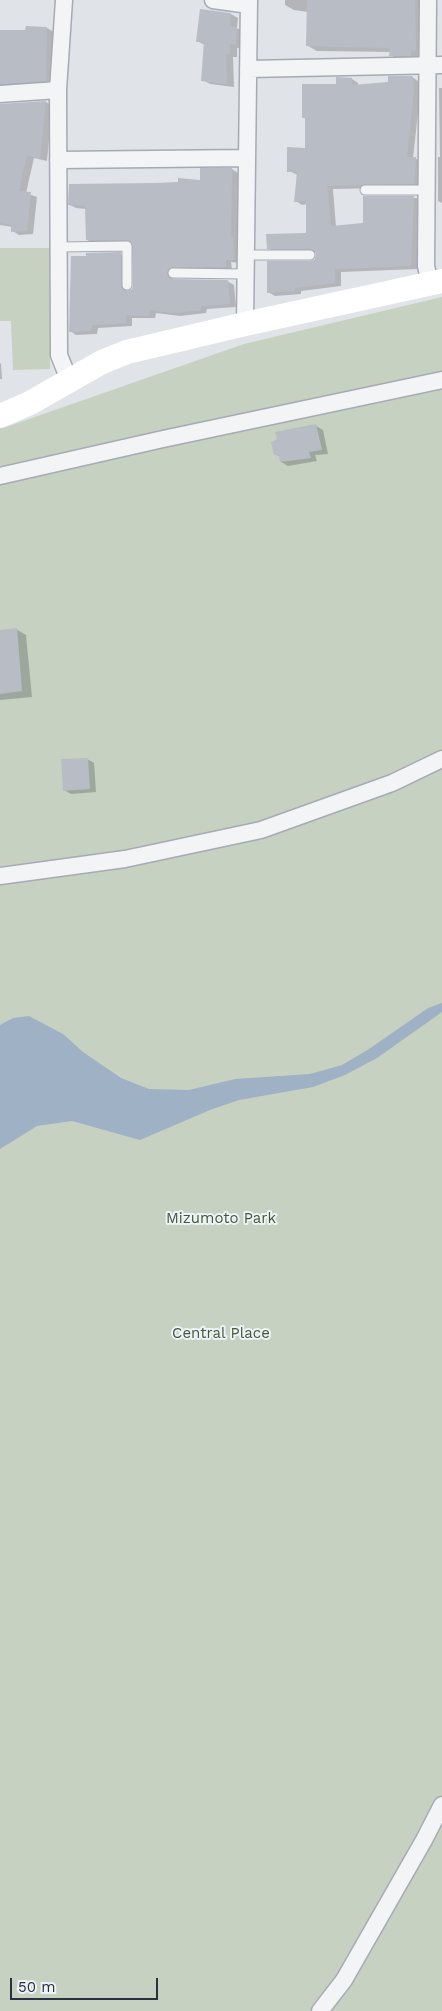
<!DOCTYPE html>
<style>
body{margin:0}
#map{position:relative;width:442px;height:2011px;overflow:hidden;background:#e0e3e8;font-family:"Work Sans",sans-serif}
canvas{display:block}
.scale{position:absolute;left:10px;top:1978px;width:148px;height:22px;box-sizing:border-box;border:2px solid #2a313e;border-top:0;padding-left:6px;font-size:15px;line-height:18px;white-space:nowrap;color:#2a313e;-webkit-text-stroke:4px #eff2f6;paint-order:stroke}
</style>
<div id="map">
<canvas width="442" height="2011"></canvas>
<div class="scale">50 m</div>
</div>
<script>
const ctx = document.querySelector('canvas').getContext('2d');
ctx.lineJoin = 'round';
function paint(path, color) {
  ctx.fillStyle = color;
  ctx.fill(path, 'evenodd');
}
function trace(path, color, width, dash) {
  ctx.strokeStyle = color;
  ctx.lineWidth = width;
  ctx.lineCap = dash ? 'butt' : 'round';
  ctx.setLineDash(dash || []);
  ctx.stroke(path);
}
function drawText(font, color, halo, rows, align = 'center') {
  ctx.font = font + ' "Work Sans",sans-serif';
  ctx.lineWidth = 4;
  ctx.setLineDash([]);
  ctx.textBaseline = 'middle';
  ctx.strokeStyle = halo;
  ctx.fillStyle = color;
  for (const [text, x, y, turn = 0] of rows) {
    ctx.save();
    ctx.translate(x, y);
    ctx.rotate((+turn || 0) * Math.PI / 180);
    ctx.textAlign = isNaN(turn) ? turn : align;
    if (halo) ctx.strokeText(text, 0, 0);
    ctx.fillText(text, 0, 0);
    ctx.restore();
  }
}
const green = new Path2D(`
 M0 248H50V369L13 370 11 321H0Z
 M442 297V2011H0V428L9 426 244 344Z`);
const water = new Path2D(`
 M442 1003V1012L377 1058 345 1075 313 1087 239 1100 210 1110 140 1140 72 1121 37 1126 0 1149V1025L13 1018 29 1016 63 1034 83 1052 121 1078 149 1089 189 1090 235 1079 310 1074 342 1065 369 1049 428 1008Z`);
const shadow = new Path2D(`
 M285 0H426L420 60 400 61 391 55V52L317 51 308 46V12L294 10 285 5Z
 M231 14 238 18 237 28 244 32 243 48H237V57H233L234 87 210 84 203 80 205 45 197 41Z
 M47 28 54 32 53 84 0 91V31H26Z
 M412 77 418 81 420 95 413 158 423 161V187L333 189 336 227 364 225V197L416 198 423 201 420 205 417 269 341 272V286L301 291V294L275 296 268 292 316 259V252H274L268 248 308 235 307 204 302 205 296 201 298 175 289 171 307 149 337 86 352 79 358 83V86L389 83Z
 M439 88H442V203L438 201V157H440Z
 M46 102 52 106 47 161 34 158 26 193 37 197 33 234 19 235 13 231V227L0 225V105Z
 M232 169 238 173 237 240 239 241 240 263 231 262 232 270 173 276 174 281H227L234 285 236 307 207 309 206 313 180 316 156 313 155 318H132V326L98 328 97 334 76 335 70 331 120 254 127 257V293L133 289V243H93L87 240 86 209 76 208 70 205 157 185 202 182Z
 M0 363 1 364 2 379H0Z
 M316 426 323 430 328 454 315 455 317 461 288 466 281 462V457L275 454Z
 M16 629 26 635 32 697 0 700V631Z
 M87 759 94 763 96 792 71 794 64 790Z`);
const building = new Path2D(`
 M307 0H415L416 50 411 51V56H389L390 48 306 46Z
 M200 9 231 13 230 26 237 27 236 45 230 44V54H226L227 84 201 81 204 42H196Z
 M26 26 47 27 46 81 0 84V30H25Z
 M388 76H412L413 78 414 90 407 157H416L414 184 327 186 331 226 363 223V196H414L411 266 335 269V283L295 288V291L267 293V261H310L314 260 316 255 315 251 310 249H267L266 234 306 233V201L294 202 297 172H287V147L305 148V118H302V84H336V77L352 78V85L388 82Z
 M46 101 40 159 27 155 19 191 31 192 27 231 11 232V225L0 223V104Z
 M200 168H232L231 237H233L234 260H226V267H173L168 269 167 273 169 278 173 279 228 280 230 304 201 306 200 310 173 313 150 310 149 316 126 315V323L92 325 91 331 69 332 71 256H86V253L121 252V288L127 291 132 289 133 285 132 242 127 240H86L85 206 68 205 69 184 157 183 178 182V178L200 180Z
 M316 424 322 450 309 452 311 458 280 462 279 455H274L271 442 277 439 275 432Z
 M17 628 22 691 0 694V630Z
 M88 758 90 789 63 791 61 759Z`);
const lane = new Path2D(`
 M365 190H427
 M59 247 127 246V285
 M246 255H310
 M173 273 245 274`);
const street = new Path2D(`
 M64 0 58 90 59 355 69 380
 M213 0 249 5
 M428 0 426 266 430 283
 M248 69 442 65
 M0 94 58 90
 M58 160 247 158
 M245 324 249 0
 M0 476 163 439 442 380
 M0 876 125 859 261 830 392 783 442 759
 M320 2011 344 1980 424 1840 442 1805`);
const secondary = new Path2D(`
 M0 416 30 403 102 362 127 352 245 324 442 281`);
const parkNames = [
 ["Mizumoto Park",221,1219],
 ["Central Place",221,1334]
];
paint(green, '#c6d1c2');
paint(water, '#9eb1c5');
paint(shadow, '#0003');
paint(building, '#b8bcc4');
trace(lane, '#a6aab2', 11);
trace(street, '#a6aab2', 19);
trace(lane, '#f2f4f6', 9);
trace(street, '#f2f4f6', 16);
trace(secondary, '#fff', 24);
drawText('15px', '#3f5938', '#eff2f6', parkNames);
</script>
